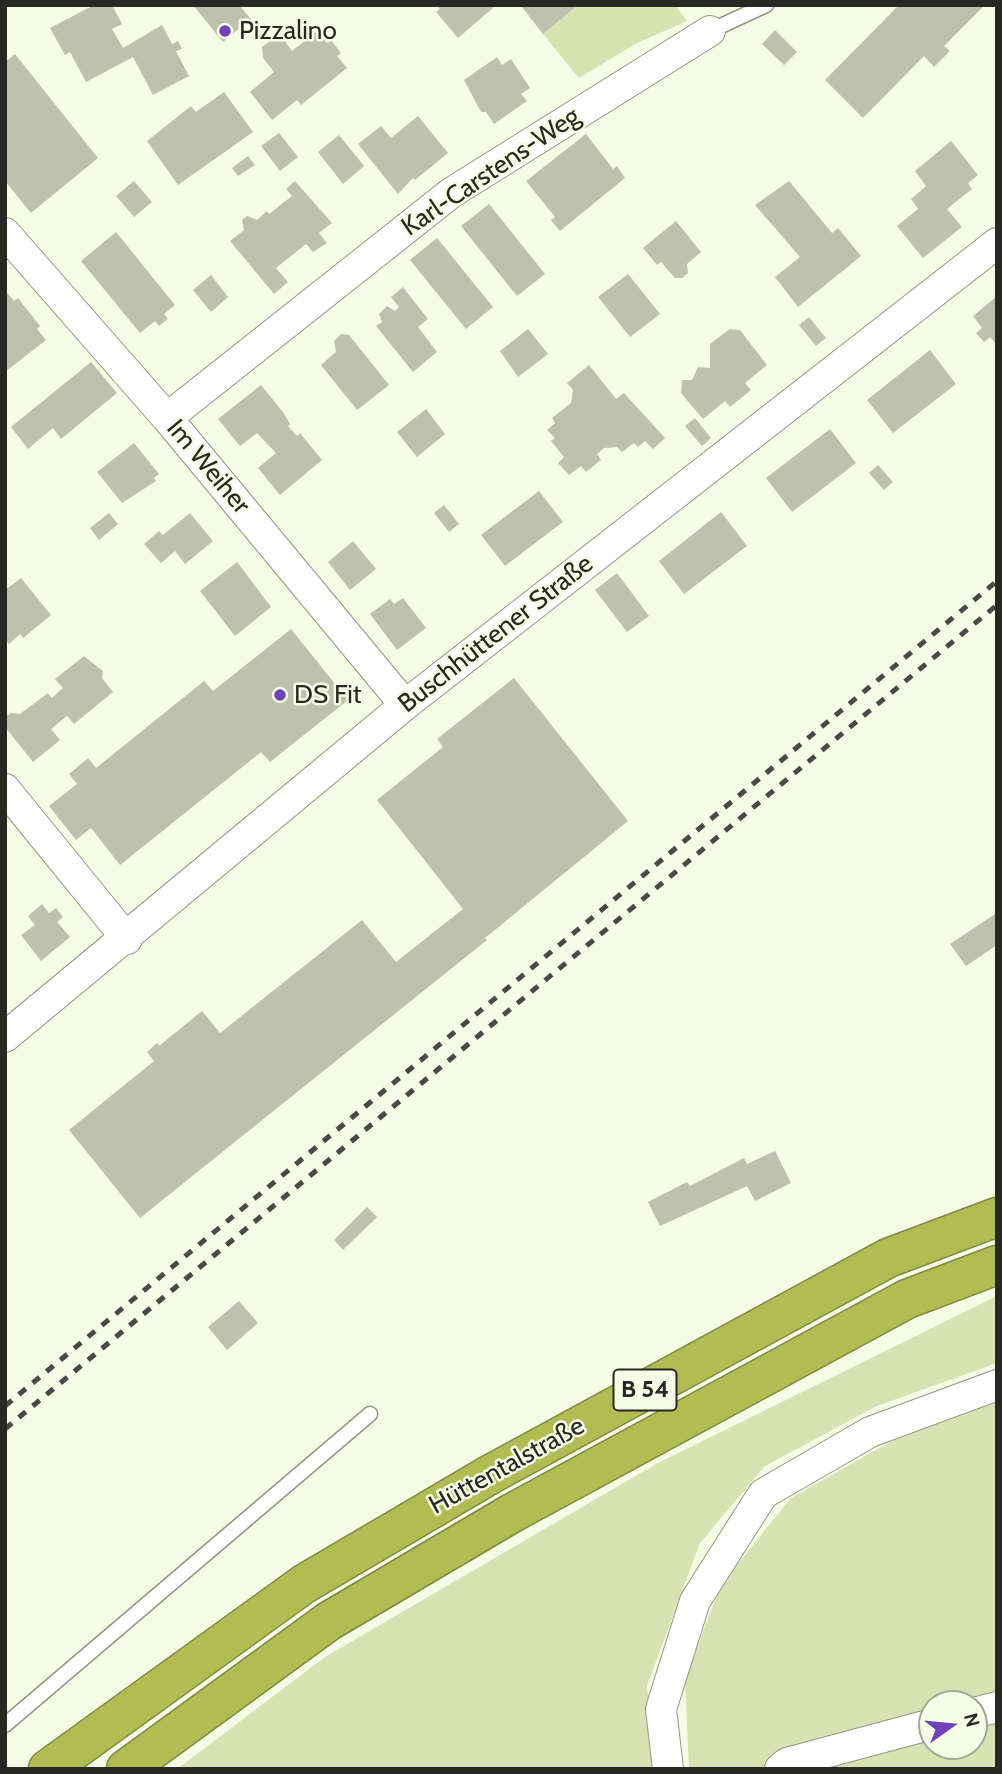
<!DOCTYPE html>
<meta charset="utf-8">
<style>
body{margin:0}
#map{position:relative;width:1002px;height:1774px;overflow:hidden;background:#f6fbe5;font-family:Cabin,sans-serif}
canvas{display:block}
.frame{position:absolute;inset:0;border:7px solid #272821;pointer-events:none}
.north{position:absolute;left:918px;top:1690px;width:70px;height:70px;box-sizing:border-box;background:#f6fbe5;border:2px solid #a3a797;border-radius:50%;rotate:75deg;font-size:19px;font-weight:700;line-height:28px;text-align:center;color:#272821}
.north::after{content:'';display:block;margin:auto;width:24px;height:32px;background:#6e42ba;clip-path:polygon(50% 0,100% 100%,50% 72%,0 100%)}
</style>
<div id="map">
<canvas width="1002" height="1774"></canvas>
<div class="frame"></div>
<div class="north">N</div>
</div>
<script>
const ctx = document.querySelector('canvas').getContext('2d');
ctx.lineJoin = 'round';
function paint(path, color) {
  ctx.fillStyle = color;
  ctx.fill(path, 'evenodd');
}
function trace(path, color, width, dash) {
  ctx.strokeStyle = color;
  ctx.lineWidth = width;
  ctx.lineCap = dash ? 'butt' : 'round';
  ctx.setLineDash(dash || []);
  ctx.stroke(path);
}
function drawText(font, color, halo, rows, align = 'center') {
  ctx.font = font + ' Cabin,sans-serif';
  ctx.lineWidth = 5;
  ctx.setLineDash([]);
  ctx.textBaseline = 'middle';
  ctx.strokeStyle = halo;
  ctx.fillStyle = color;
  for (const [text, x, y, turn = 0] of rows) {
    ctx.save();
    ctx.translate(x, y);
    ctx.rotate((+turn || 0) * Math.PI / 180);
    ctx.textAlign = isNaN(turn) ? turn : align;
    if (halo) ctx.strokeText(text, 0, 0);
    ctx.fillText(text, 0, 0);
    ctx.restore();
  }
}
const green = new Path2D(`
 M578 5H675L687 21 637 43 579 78 543 34Z
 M997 1296V1363L877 1406 765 1466 700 1543 647 1686 655 1769H177L325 1657 656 1464Z
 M997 1401V1769H689L685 1679 721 1584 791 1498 899 1437ZM932 1704H974V1746H932Z`);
const building = new Path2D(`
 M94 5H112L122 24 112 29 123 48 162 25 172 44 178 41 182 49 176 51 189 76 153 95 133 57 86 82 70 52 65 55 50 28Z
 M193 5H239L251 19 223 42Z
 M437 5H491L493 8 458 38 436 12 440 9Z
 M524 5H578L543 34 522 7Z
 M899 5H985L944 46 950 51 934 67 924 56 863 118 825 80Z
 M775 30 797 52 784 65 762 44Z
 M317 31 327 43 331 40 341 53 337 56 347 68 301 105 297 100 272 120 250 92 274 72 263 58 262 47 274 38 285 41 292 51Z
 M15 54 98 158 31 213 5 181V62Z
 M497 57 502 65 511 59 530 88 521 94 527 101 494 124 486 112H481L464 80Z
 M224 92 253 132 178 185 147 141 191 106 196 112Z
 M418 116 448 153 415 180 413 178 398 194 358 144 381 126 391 138Z
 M279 133 298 157 280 171 261 146Z
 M586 134 613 169 617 166 625 178 560 231 551 220 555 217 526 181Z
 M339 135 364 166 343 184 318 152Z
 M951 141 978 175 968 183 972 189 947 209 962 227 923 258 897 226 918 209 911 199 926 186 915 171Z
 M248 156 255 165 238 176 232 168Z
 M134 181 152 202 134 217 116 196Z
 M295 181 332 223 319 233 327 243 313 252 306 244 276 268 288 282 274 294 230 241 244 230 242 220 247 216 257 220 267 211 269 214 292 196 286 189Z
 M789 181 832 233 838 228 861 256 798 307 775 277 800 257 755 205Z
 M489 204 545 274 517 296 461 226Z
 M676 221 701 252 687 264 688 273 682 278H675L661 262 657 265 643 248Z
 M116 232 175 305 164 314 168 319 159 326 155 321 140 333 81 261Z
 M437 238 493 307 466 329 410 260Z
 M628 274 660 314 630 337 598 297Z
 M211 275 228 297 211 312 193 290Z
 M403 287 428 319 418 327 437 352 413 372 376 326 382 322 379 314 387 306 395 311 399 307 391 297Z
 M5 290 14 301 18 298 40 326 37 329 46 340 5 372Z
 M997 296V345L990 337 984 342 976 333 982 328 973 316Z
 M809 317 826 338 816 346 799 325Z
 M528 329 548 354 518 377 500 351Z
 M730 329 740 330 767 365 745 383 751 390 730 407 725 401 703 419 681 393 682 380H692L698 367 710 368V344Z
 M341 334 349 335 389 385 357 410 321 365 336 352 334 341Z
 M930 350 956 384 893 433 867 400Z
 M91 362 117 393 61 439 53 428 28 449 11 427Z
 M589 365 616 399 624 393 665 438 653 449 645 441 638 447 634 443 622 452 617 447 604 448 597 454 601 460 586 472 581 466 569 475 558 463 564 457 551 441 555 438 547 430 555 423 552 418 571 403 573 390 567 383Z
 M261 385 283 412 290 424 288 426 297 436 300 433 322 460 280 495 258 468 276 453 257 433 240 446 218 419Z
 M426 409 445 434 417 457 397 432Z
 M695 418 711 438 702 446 685 426Z
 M830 429 856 463 792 512 766 478Z
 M134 443 159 474 154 478 156 481 122 503 97 472Z
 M878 465 893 482 884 490 869 473Z
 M539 491 563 522 505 566 481 535Z
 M444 505 459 524 449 532 434 513Z
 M721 512 747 546 684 594 659 561Z
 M109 513 118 524 99 540 90 528Z
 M190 513 213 541 185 564 175 551 161 563 144 544 159 531 163 535Z
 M353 541 376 569 350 590 328 562Z
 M237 562 271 607 235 636 200 591Z
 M617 573 649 616 627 632 595 590Z
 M21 578 51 615 23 638 20 634 9 644 5 639V590Z
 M403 598 426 628 397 650 370 614 390 599 394 604Z
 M291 629 348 700 270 762 261 752 120 865 91 828 76 840 49 806 77 784 69 774 88 758 96 768 204 681 213 691Z
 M84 656 103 671 102 678 113 692 74 724 67 716 51 729 60 740 33 762 5 727V717L11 713 20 714 48 693 52 698 63 688 55 679Z
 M514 678 628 821 485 938 487 940 140 1218 69 1130 154 1061 147 1052 157 1043 159 1046 202 1011 220 1033 362 920 396 962 463 909 377 800 443 747 437 739Z
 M42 904 49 913 56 908 63 917 57 922 70 937 41 961 21 935 35 925 28 916Z
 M995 914 997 945 966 966 950 944Z
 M775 1151 791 1183 755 1201 747 1186 660 1226 648 1202 687 1182 690 1186 744 1158 747 1164Z
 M367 1207 377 1217 343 1250 334 1240Z
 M239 1301 258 1323 227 1350 208 1327Z`);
const lane = new Path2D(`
 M710 31 766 5
 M5 1725 370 1414`);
const street = new Path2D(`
 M5 233 167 418 405 705
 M167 418 451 193 710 31
 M5 789 127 939
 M5 1037 405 705 997 243
 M974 1713 997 1707
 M668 1769 661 1709 695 1601 763 1494 870 1432 997 1385
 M780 1769 787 1763 932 1724`);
const highway = new Path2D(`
 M48 1769 304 1584 491 1474 888 1258 997 1217
 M126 1769 329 1621 512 1513 907 1299 997 1265`);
const rail = new Path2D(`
 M5 1406 997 581
 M5 1429 997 605`);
const markers = [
 [225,31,7,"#6e42ba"],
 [280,695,7,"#6e42ba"]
];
const shields = [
 [645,1390,63]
];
const shieldNames = [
 ["B 54",645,1390]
];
const poiNames = [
 ["Pizzalino",239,31],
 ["DS Fit",294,695]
];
const streetNames = [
 ["Karl-Carstens-Weg",491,172,-34],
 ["Im Weiher",208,467,50],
 ["Buschhüttener Straße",496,634,-38],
 ["Hüttentalstraße",507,1466,-29]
];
paint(green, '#d9e2b2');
paint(building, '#bdc1ad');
trace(lane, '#929683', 17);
trace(street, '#929683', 32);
trace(highway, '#7f8941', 41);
trace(lane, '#fff', 14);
trace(street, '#fff', 30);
trace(highway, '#afbd52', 38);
trace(rail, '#494a41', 5, [9, 9]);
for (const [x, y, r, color] of markers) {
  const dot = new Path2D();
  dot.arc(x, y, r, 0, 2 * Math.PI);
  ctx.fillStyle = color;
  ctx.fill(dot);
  trace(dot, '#f6fbe5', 2.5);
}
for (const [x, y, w] of shields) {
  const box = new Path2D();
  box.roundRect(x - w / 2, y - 20.5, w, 41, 5);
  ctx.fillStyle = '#f6fbe5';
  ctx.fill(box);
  trace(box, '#272821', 2);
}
drawText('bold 24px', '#272821', null, shieldNames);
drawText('26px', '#272821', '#f6fbe5', poiNames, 'left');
drawText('26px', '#272821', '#f6fbe5', streetNames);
</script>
